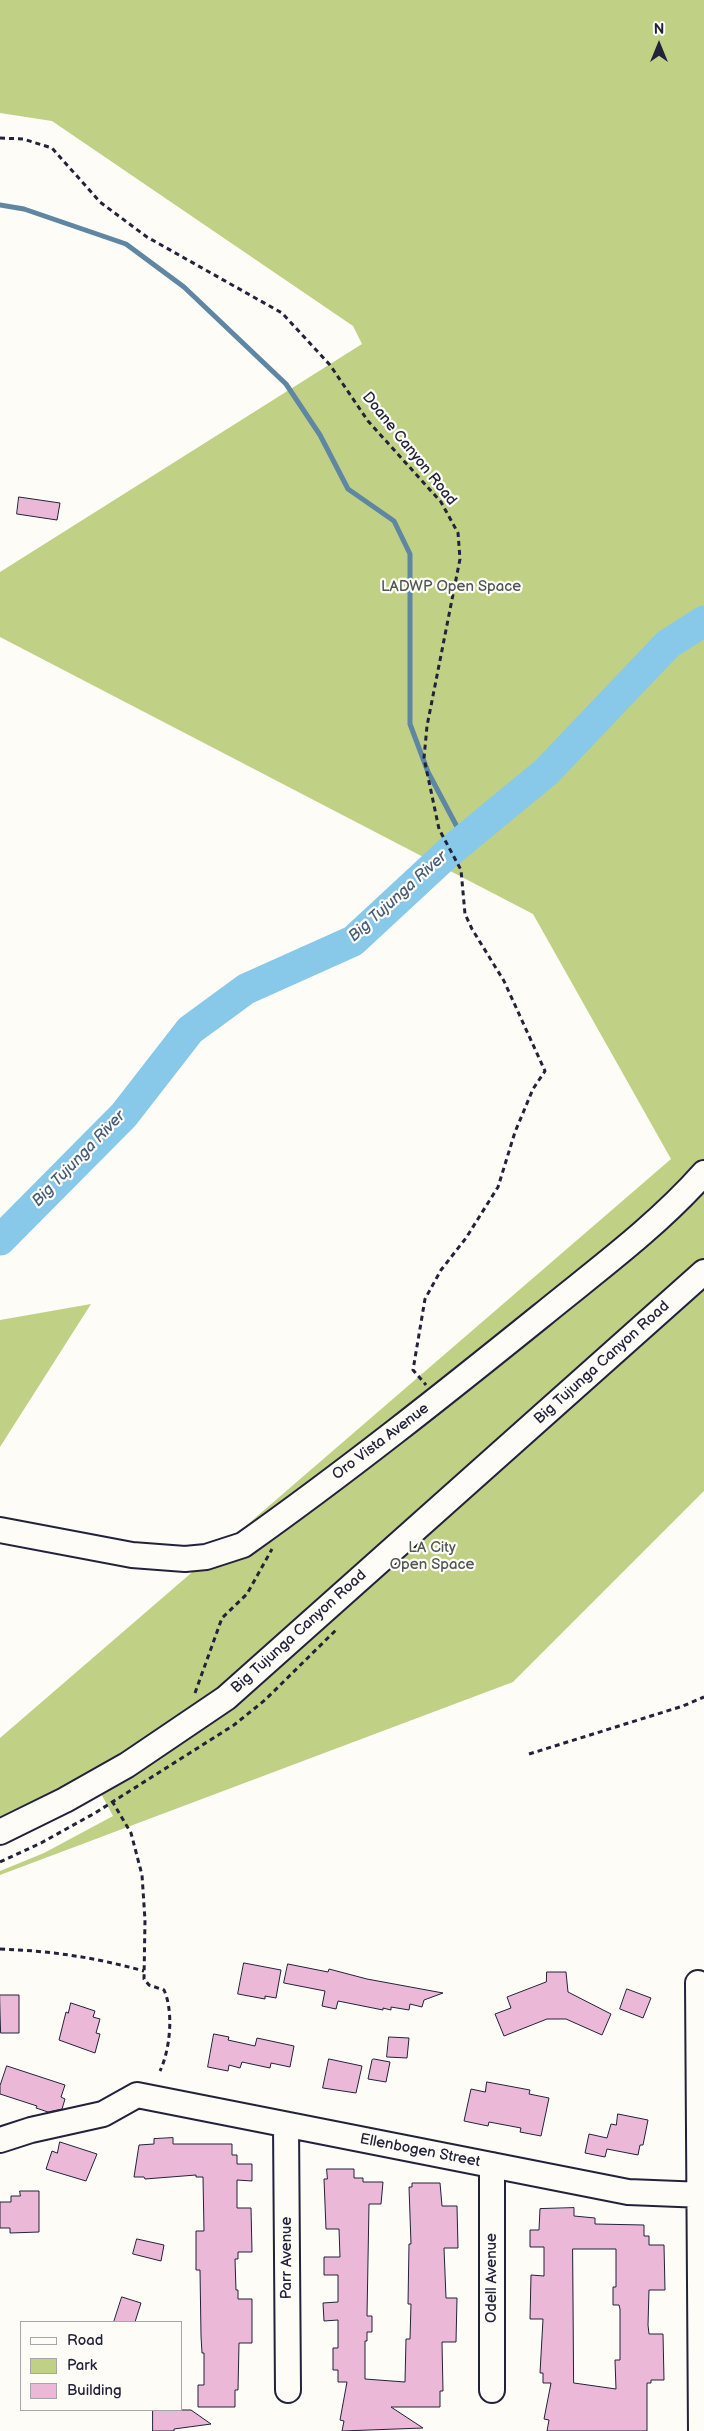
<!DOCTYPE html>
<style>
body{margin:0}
#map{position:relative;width:704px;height:2431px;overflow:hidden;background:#fdfcf7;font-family:"Balsamiq Sans",sans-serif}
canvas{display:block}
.legend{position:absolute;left:20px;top:2321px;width:162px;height:90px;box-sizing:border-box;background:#fdfcf7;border:1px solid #a5a5ac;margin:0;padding:6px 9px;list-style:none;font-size:15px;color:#22223b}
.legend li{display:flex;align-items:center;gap:10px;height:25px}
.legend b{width:25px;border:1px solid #a5a5ac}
.north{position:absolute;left:634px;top:20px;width:50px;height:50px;-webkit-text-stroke:4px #fdfcf7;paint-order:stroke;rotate:0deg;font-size:14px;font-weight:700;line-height:20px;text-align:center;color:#22223b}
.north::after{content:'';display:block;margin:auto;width:18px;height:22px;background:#22223b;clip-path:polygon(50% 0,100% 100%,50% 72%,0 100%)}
</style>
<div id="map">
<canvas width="704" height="2431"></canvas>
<ul class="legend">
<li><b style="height:6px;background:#fdfcf7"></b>Road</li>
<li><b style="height:14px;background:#c0d186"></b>Park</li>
<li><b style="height:14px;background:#ebb9d7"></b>Building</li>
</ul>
<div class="north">N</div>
</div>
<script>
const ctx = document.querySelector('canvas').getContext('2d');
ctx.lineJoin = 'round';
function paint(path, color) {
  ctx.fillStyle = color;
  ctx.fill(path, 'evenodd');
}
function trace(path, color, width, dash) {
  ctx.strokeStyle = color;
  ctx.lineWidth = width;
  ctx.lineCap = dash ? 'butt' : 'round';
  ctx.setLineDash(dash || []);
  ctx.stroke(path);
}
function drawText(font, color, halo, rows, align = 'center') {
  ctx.font = font + ' "Balsamiq Sans",sans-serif';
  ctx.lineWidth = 4.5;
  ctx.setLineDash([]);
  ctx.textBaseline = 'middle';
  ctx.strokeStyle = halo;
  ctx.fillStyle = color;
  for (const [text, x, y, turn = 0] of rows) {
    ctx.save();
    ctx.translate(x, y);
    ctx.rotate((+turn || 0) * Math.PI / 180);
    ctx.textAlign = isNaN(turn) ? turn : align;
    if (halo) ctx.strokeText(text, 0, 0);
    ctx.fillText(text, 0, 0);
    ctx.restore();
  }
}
const green = new Path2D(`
 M0 0H704V1491L513 1682 0 1875V1871L44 1853 113 1816 97 1786 0 1834V1738L671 1159 533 914 0 637V572L362 344 353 326 52 121 0 113Z
 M91 1304 0 1447V1320Z`);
const stream = new Path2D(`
 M0 205 24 209 126 244 184 287 286 384 320 435 348 489 394 521 410 554V724L428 772 464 840`);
const river = new Path2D(`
 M0 1240 124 1115 190 1030 246 989 353 941 449 852 546 772 668 644 704 621`);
const building = new Path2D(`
 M19 497 60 503 57 520 17 514Z
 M244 1963 281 1970 276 1998 265 1996V1999L238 1994Z
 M288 1964 328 1972 329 1969 367 1979 443 1993 424 2000 422 2007 410 2004 409 2010 391 2007V2010L383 2008V2010L338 2001 336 2009 322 2006 325 1991 284 1983Z
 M547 1972H566L568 1992 611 2014 602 2035 566 2019H547L504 2036 495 2014 511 2008 507 1997 546 1982Z
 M627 1989 651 1998 643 2018 620 2009Z
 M0 1995H19V2033H1Z
 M71 2003 95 2011 93 2017 100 2019 96 2033 100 2034 95 2053 59 2040 66 2012 68 2013Z
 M214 2034 229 2037 228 2040 255 2046 257 2038 294 2046 290 2067 271 2063 270 2068 242 2062 240 2068 229 2065 228 2071 208 2067Z
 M389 2037 409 2038 407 2058 387 2057Z
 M329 2059 362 2066 356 2093 323 2088Z
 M374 2059 390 2062 386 2082 368 2079 372 2060Z
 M7 2066 65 2085 61 2097 65 2099 62 2109 48 2112 36 2108 37 2106 0 2094V2086Z
 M487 2082 530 2090 529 2094 549 2098 541 2136 520 2132 521 2128 489 2122 488 2126 464 2121 471 2089 485 2092Z
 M618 2114 648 2120 643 2145H640L638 2155 607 2149 605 2157 585 2153 589 2134 607 2138 611 2124 616 2125Z
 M173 2138V2144H232V2155H237V2164H252V2181L237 2180V2208H251L252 2252H238V2259H235L236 2290H238V2299H252V2343H239L238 2390H235V2407H198V2385H204V2353H202L201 2336 200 2270H196V2231H204L203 2177H196V2175L145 2179 144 2177H134L139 2145 154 2144V2139Z
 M60 2142 97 2154 86 2181 46 2169 52 2151 57 2153Z
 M327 2169H354V2178H363V2182H383L381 2204H369L367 2316H372V2332H367V2341H365V2379L405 2382 406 2339H410L411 2304H408L409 2244H411L409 2187H412V2183H440L442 2206H457L458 2248H444L446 2298H457L456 2342H442L443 2391H440V2407H391L423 2428 342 2431 344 2421 340 2420 347 2382H338V2370H333V2348H338V2320L324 2321 323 2303 338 2302V2275H324V2257H340L339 2229H326L324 2179H327Z
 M20 2191H39V2232L10 2233V2228H0V2202H11V2196H20Z
 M574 2208V2216L595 2218V2224L644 2225V2236H649V2245H664L665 2290H649L648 2325 649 2334H663L664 2380H651V2383H647V2431H547L549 2420 544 2419 551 2383H543V2373H540L543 2319H530L531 2275 544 2276V2247H530V2230H539L540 2209ZM573 2249H616V2287H613V2305H619L620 2309V2360H615L616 2389 574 2383Z
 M137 2239 164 2245 161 2261 133 2254Z
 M122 2297 141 2303 135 2322H114Z
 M153 2410H191L211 2424 174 2429V2431H153Z`);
const path = new Path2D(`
 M0 138 23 139 52 148 100 202 147 237 282 313 330 365 368 421 441 502 458 533 460 559 427 726 424 758 439 829 461 870 465 914 472 929 504 981 545 1071 533 1089 515 1132 498 1187 466 1238 441 1270 425 1299 413 1370 426 1385
 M195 1693 222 1618 247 1594 272 1549
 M529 1754 683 1706 704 1697
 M112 1801 131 1833 142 1875 145 1920 144 1979 149 1985 164 1990C174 2012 170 2050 160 2071
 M0 1862 41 1843 95 1813 234 1725 265 1700 337 1629
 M0 1949C52 1951 93 1957 144 1971`);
const minor = new Path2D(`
 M0 1530 132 1555 185 1559 206 1557 243 1545C346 1472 444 1394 542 1315 597 1270 656 1227 704 1173
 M0 1832 65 1800 127 1765 226 1698 704 1272
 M698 1983 701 2431
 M286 2125 288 2390
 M0 2140 31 2130 103 2114 137 2095 628 2192 704 2195
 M492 2165V2390`);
const streetNames = [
 ["Doane Canyon Road",409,449,51],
 ["Big Tujunga Canyon Road",602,1363,-42],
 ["Oro Vista Avenue",381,1442,-37],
 ["Big Tujunga Canyon Road",299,1632,-42],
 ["Ellenbogen Street",420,2151,11],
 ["Parr Avenue",287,2258,-90],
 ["Odell Avenue",492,2278,-90]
];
const parkNames = [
 ["LADWP Open Space",451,587],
 ["LA City",432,1548],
 ["Open Space",432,1565]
];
const waterNames = [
 ["Big Tujunga River",398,897,-42],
 ["Big Tujunga River",79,1159,-46]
];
paint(green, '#c0d186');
trace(stream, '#5f86a3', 5);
trace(river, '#88c9e9', 31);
paint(building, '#ebb9d7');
trace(building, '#22223b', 1);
trace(minor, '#22223b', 28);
trace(path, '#22223b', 3, [5, 4]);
trace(minor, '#fdfcf7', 24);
drawText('15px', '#22223b', '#fdfcf7', streetNames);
drawText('15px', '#515752', '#fdfcf7', parkNames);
drawText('italic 16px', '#465c78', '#fdfcf7', waterNames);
</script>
